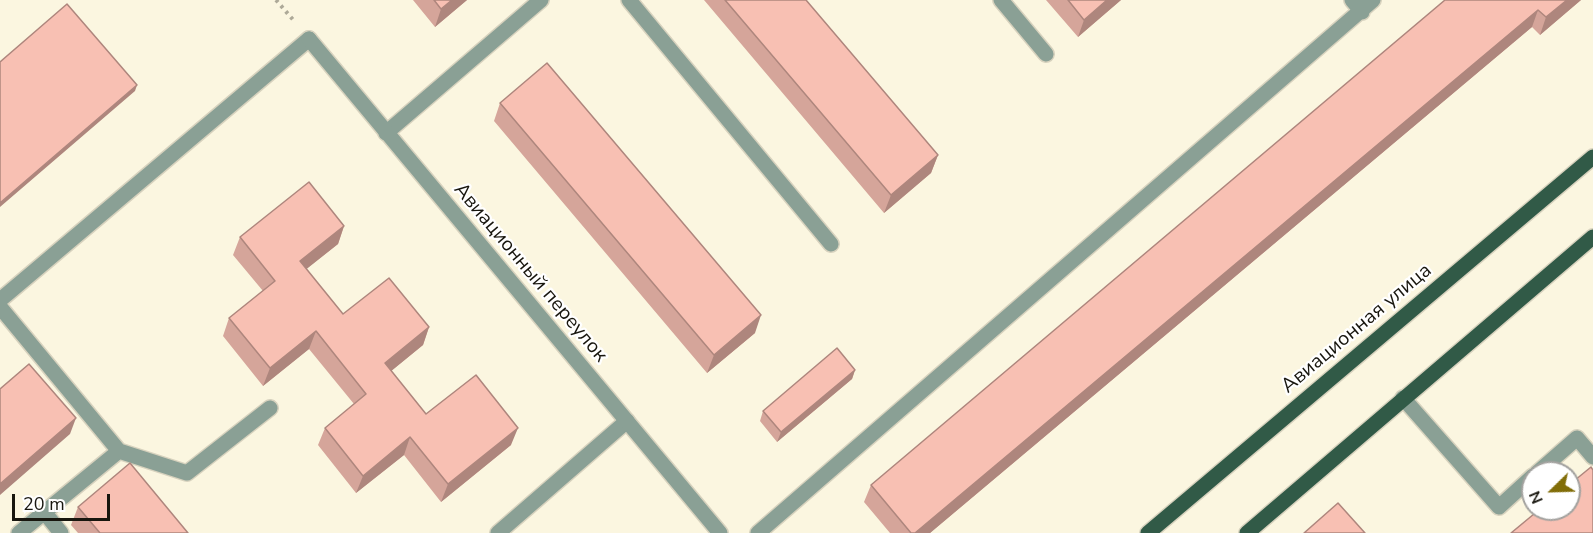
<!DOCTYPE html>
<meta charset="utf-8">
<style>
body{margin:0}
#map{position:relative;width:1593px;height:533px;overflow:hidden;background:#fbf6e0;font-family:"Nunito Sans",sans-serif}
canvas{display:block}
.north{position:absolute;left:1521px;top:461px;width:60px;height:60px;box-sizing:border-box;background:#fff;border:2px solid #a3a29f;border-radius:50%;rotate:247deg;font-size:16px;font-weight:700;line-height:24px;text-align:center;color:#18160e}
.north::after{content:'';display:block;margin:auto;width:21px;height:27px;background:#816d08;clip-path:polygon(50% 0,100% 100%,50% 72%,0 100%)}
.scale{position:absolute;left:12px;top:494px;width:98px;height:27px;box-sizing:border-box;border:3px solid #18160e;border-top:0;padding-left:8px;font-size:18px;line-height:21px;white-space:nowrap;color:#18160e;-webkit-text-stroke:4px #fff;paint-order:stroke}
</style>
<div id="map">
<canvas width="1593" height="533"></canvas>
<div class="north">N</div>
<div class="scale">20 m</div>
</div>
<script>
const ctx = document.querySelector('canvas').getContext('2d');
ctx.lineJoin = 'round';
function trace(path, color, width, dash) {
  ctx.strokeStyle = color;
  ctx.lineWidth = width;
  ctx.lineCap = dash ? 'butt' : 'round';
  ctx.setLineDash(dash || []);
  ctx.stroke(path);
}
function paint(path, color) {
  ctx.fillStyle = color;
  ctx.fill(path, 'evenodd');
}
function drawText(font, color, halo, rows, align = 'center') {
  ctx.font = font + ' "Nunito Sans",sans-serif';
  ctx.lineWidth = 4.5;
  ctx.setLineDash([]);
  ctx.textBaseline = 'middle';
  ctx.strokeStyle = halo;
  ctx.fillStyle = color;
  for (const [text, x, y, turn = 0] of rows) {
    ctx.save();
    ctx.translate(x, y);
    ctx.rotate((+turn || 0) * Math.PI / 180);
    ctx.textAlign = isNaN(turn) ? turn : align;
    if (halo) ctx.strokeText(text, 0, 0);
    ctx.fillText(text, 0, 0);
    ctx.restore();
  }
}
const path = new Path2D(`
 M276 0 295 22`);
const service = new Path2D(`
 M629 0 831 244
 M1001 0 1046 54
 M1352 0 1362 12
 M386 133 541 0
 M0 300 309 39
 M0 307 119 451 19 533
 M1403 398 1499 507 1533 476
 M119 451 187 473 270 408
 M1537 473 1577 438 1593 457
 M45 513 61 533
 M498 533 627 421
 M758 533 1373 0`);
const minor = new Path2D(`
 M309 39 720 533`);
const primary = new Path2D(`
 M1148 533 1593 157
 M1247 533 1593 237`);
const wall = new Path2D(`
 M413 0H467L435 27Z
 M704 0H806L938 155 931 173 884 213Z
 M1046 0H1121L1078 37Z
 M1445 0H1581L1540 35 1532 27 930 533H890L864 502 871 485Z
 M500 103 755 333 707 373 494 121Z
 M344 226 338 244 306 269 343 314 429 327 423 345 391 371 426 414 511 445 441 502 404 455 356 493 318 445 325 428 354 404 309 349 263 386 223 336 229 318 263 291 233 255 240 237Z
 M855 370 852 379 777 442 760 421 763 411Z
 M78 507 188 533H78L71 525Z`);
const shadedWall = new Path2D(`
 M452 0H467L435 27 441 9Z
 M1107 0H1121L1078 37 1084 20Z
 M1567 0H1581L1540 35 1546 17Z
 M1538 10 1532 27 930 533H915Z
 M137 85 135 91 0 207V203Z
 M938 155 931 173 884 213 891 195Z
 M344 226 338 244 294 279 300 261Z
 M761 315 755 333 707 373 714 355Z
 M429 327 423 345 379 381 385 363Z
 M316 331 309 349 263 386 270 368Z
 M855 370 852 379 777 442 781 432Z
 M76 418 70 434 0 495V484Z
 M518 428 511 445 441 502 448 484Z
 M410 437 404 455 356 493 363 476Z`);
const building = new Path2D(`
 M434 0H452L441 9Z
 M725 0H806L938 155 891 195Z
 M1068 0H1107L1084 20Z
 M1445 0H1567L1546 17 1538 10 915 533H911L871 485Z
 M67 4 137 85 0 203V62Z
 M547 63 761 315 714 355 500 103Z
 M309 182 344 226 300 261 343 314 389 278 429 327 385 363 426 414 476 375 518 428 448 484 410 437 363 476 325 428 366 394 316 331 270 368 229 318 275 281 240 237Z
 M837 348 855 370 781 432 763 411Z
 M29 364 76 418 0 484V389Z
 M130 463 188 533H100L78 507Z
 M1591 467 1593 470V533H1511L1540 509H1569V485Z
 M1338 503 1365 533H1304Z`);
const streetNames = [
 ["Авиационный переулок",530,273,50],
 ["Авиационная улица",1357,329,-40]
];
trace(service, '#d7d2be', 18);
trace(minor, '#d7d2be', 18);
trace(primary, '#d7d2be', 18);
trace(path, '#ada998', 4, [3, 4.5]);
trace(service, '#8aa095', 15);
trace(minor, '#8aa095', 15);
trace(primary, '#315a47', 15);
paint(wall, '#d5a59a');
paint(shadedWall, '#ae867d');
paint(building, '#f8c0b3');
trace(building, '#ae867d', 1.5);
drawText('20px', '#18160e', '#fff', streetNames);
</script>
